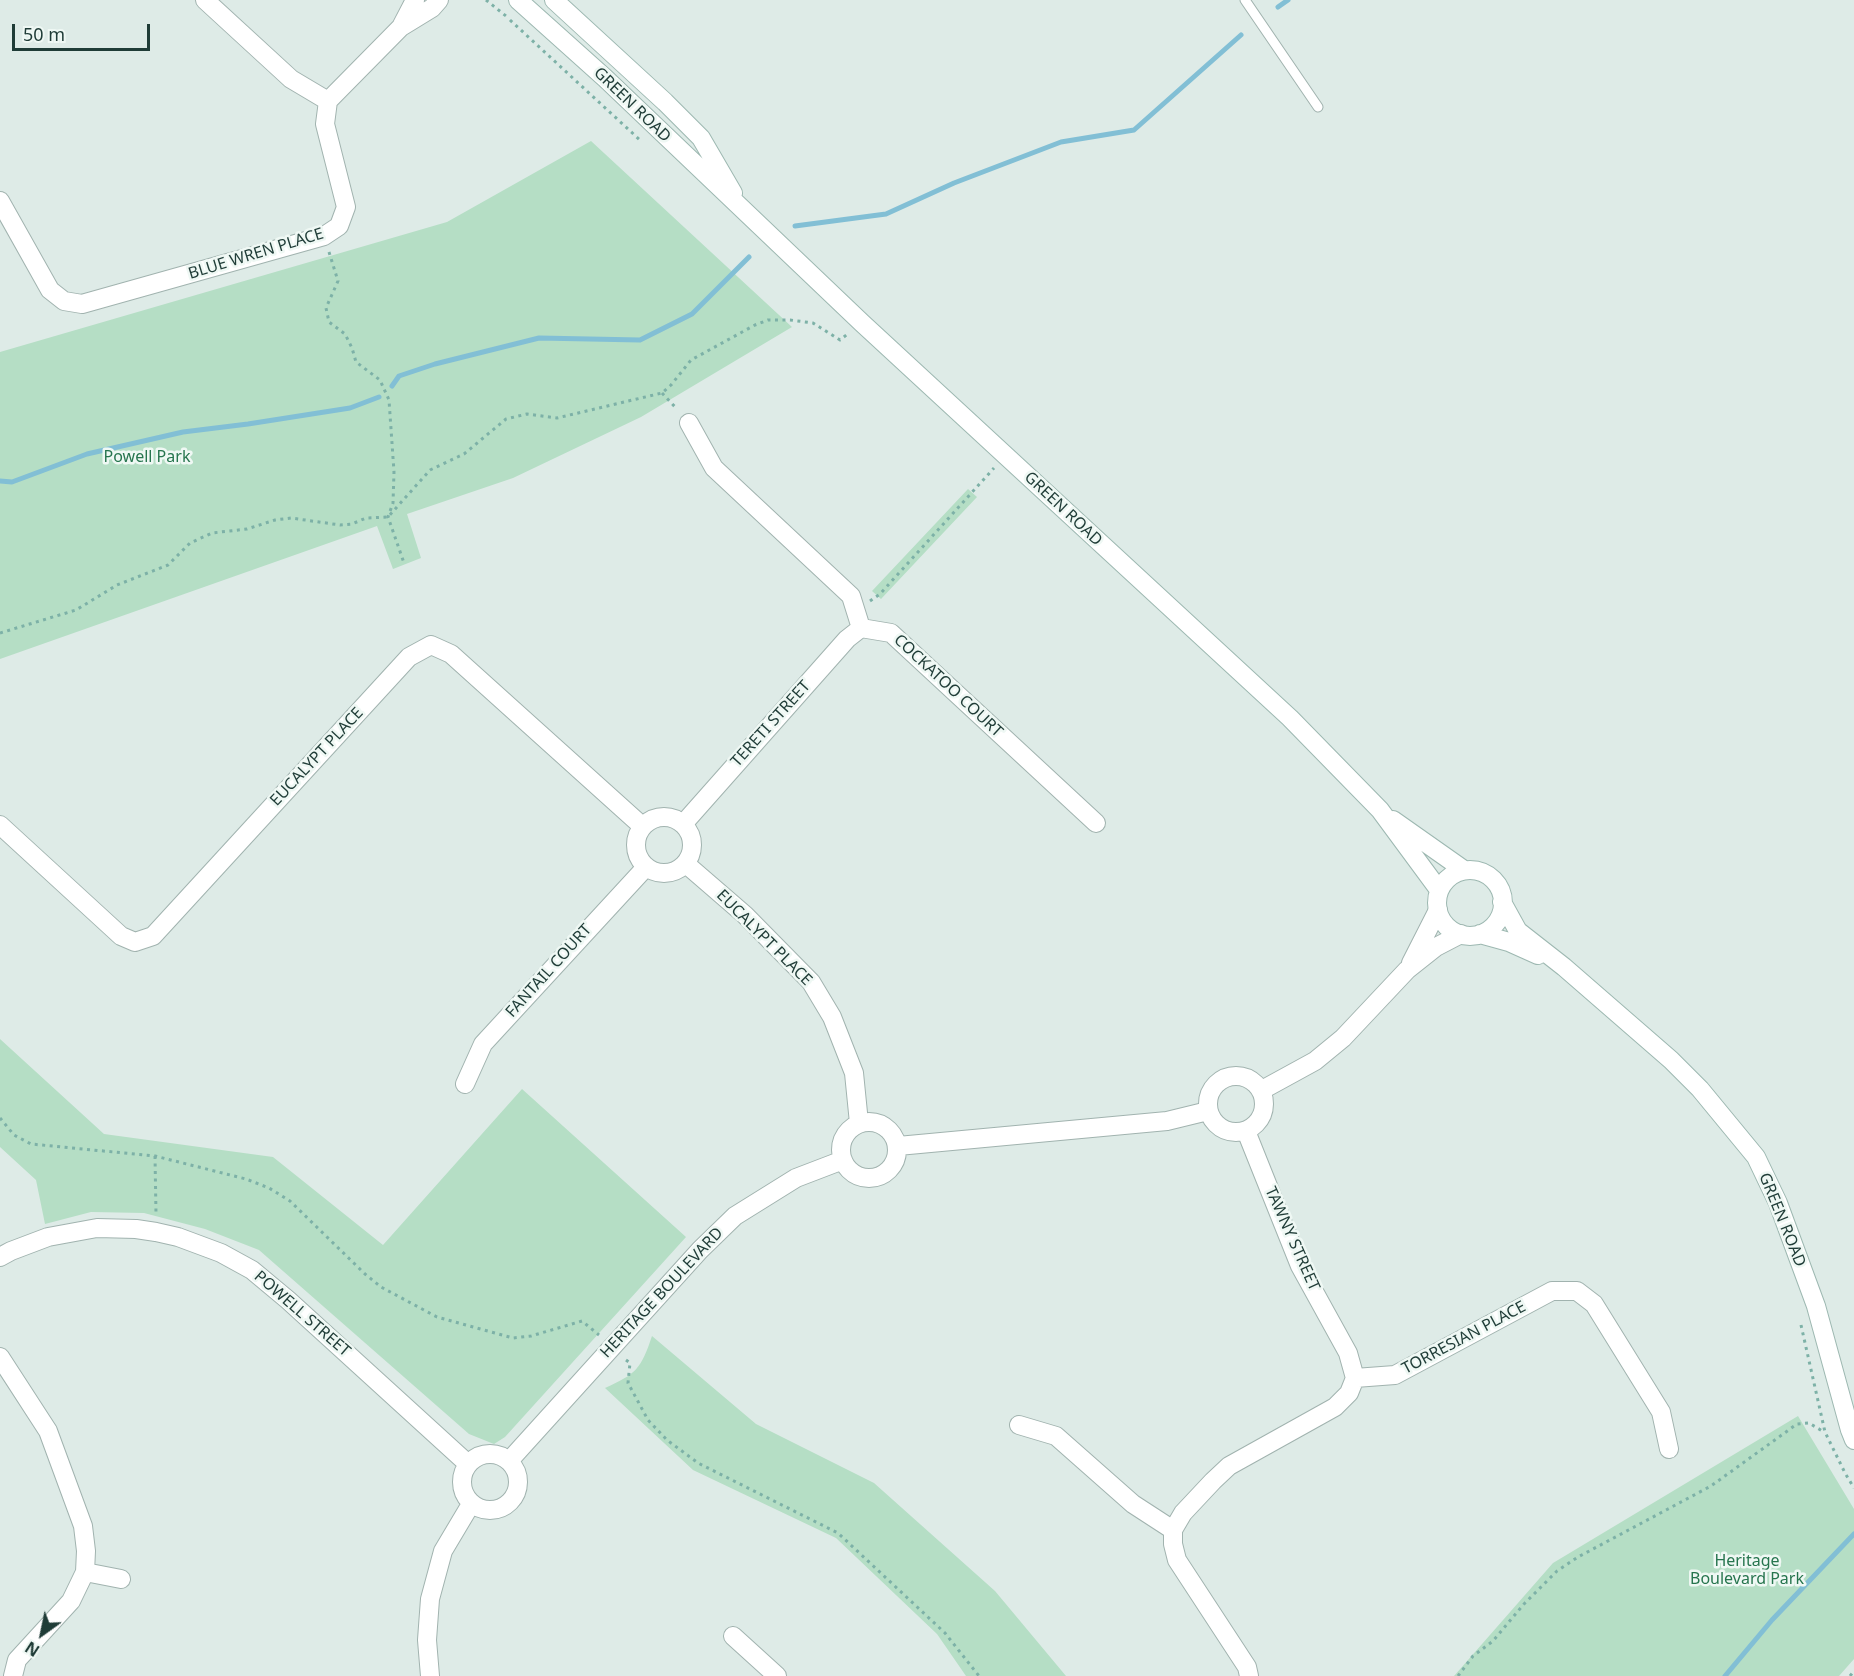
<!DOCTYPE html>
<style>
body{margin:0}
#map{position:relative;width:1854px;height:1676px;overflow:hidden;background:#deebe7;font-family:"Noto Sans",sans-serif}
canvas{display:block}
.north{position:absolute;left:12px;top:1604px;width:60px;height:60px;-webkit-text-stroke:4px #eff8f4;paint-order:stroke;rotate:213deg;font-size:16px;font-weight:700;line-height:24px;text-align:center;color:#1f3c37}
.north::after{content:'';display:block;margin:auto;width:21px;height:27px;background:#1f3c37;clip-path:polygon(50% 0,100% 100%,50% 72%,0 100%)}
.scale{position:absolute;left:12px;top:24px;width:138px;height:27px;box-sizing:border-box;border:3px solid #1f3c37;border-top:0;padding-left:8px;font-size:18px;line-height:21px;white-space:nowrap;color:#1f3c37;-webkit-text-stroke:4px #eff8f4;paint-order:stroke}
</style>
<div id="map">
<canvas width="1854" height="1676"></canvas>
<div class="north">N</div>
<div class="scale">50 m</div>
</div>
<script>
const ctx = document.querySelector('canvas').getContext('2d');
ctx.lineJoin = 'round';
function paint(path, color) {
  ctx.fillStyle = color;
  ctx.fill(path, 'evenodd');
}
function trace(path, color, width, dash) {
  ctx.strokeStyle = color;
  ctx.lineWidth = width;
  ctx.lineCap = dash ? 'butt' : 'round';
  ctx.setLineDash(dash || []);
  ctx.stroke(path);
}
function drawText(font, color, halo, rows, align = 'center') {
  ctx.font = font + ' "Noto Sans",sans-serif';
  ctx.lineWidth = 5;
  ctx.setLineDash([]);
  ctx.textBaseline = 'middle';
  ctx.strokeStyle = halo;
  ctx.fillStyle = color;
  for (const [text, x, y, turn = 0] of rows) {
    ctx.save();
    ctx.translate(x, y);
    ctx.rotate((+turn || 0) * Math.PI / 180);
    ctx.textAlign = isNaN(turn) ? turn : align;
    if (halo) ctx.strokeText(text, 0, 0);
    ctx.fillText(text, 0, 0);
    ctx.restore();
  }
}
const green = new Path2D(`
 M591 141 792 327 641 417 513 478 407 514 421 558 393 569 377 526 0 659V352L447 222Z
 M968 489 977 497 881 599 872 591Z
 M0 1039 104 1134 273 1157 383 1245 522 1089 686 1237 505 1437 494 1444 469 1434 259 1250 205 1229 144 1213 91 1212 45 1224 36 1180 0 1147Z
 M652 1336 756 1424 874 1483 995 1591 1066 1676H966L937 1634 836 1538 693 1470 605 1388C636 1374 641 1369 652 1336Z
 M1798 1416 1854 1509V1659L1839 1676H1454L1553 1563Z`);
const stream = new Path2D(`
 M1278 7 1288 0
 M795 226 886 214 954 183 1061 142 1134 130 1241 35
 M392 386 399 376 435 364 539 338 640 340 692 314 749 257
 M0 481 12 482 87 454 183 432 248 424 350 408 379 397
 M1725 1676 1772 1620 1854 1534`);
const path = new Path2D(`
 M486 0 506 16
 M510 20 641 141
 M329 252 338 281 326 308 329 322 345 334 352 348 356 362 380 380 389 400 394 472 393 503 388 517 404 563
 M662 393 677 409
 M870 601 880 594 994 468
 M0 633 76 610 117 585 168 565 190 543 212 533 247 529 275 520 291 518 340 525 352 524 366 518 388 517 430 470 464 454 506 419 527 414 557 418 662 393 671 385 691 360 755 325 768 320H790L813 323 840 340 849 333
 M0 1118 14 1135 31 1144 155 1156 246 1179 269 1188 290 1201 365 1274 381 1287 437 1317 513 1338 531 1336 582 1321 599 1335
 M155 1156 156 1214
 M1801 1325 1825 1432 1845 1473 1854 1488
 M626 1360 630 1363 628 1383 648 1420 667 1440 698 1463 838 1533 945 1633 979 1676
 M1458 1676 1473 1656 1493 1641 1524 1604 1557 1571 1578 1557 1711 1486 1797 1424 1809 1423 1824 1432
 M1850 1676 1854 1671`);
const lane = new Path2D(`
 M1245 0 1318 107`);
const street = new Path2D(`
 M205 0 291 79 328 101
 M402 25 415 0
 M0 201 50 290 64 301 82 304 324 236 339 226 346 207 325 124 328 101 401 27 432 8 439 0
 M689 423 714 468 851 596 861 628 891 633 1096 823
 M636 845a28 28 0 1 1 56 0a28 28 0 1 1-56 0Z
 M684 823 847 639 861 628
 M0 825 121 936 135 942 153 936 409 657 431 645 451 654 642 826
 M686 864 745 915 811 982 832 1017 854 1073 859 1123
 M1411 963 1438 910
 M1208 1104a28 28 0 1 1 56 0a28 28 0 1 1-56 0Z
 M465 1084 483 1044 646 867
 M1262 1090 1315 1061 1343 1038 1407 970 1436 947 1461 934
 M841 1150a28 28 0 1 1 56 0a28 28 0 1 1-56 0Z
 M1246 1131 1300 1266 1348 1353 1355 1378
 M898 1146 1167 1121 1208 1111
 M0 1257 11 1251 48 1237 97 1228 136 1229 156 1232 178 1237 221 1253 252 1270 288 1300 468 1464
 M0 1357 48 1431 83 1526 86 1551 85 1572 71 1601 17 1660 13 1676
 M1019 1425 1056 1436 1133 1504 1173 1530
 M462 1482a28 28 0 1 1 56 0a28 28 0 1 1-56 0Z
 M509 1461 700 1250 735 1216 796 1178 843 1160
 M85 1572 121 1579
 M733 1636 777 1676
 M430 1676 427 1640 430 1599 443 1551 471 1504
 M1249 1676 1247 1667 1177 1560 1173 1544V1530L1183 1513 1213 1481 1229 1466 1335 1407 1349 1393 1355 1378 1395 1375 1552 1291H1577L1594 1304 1661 1412 1669 1449`);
const secondary = new Path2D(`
 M518 0 605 78 862 323 1290 718 1380 810 1439 890
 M554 0 665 102 701 138 733 193
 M1393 820 1464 870
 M1437 903a33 33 0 1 1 66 0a33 33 0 1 1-66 0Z
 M1502 902 1518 931 1564 967 1671 1060 1700 1089 1756 1157 1778 1203 1816 1306 1850 1430 1854 1440
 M1480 934 1509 942 1538 955`);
const streetNames = [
 ["GREEN ROAD",632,105,44],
 ["BLUE WREN PLACE",256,254,-17],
 ["GREEN ROAD",1063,509,43],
 ["COCKATOO COURT",948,686,43],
 ["TERETI STREET",771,724,-48],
 ["EUCALYPT PLACE",317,757,-47],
 ["EUCALYPT PLACE",764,938,45],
 ["FANTAIL COURT",549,971,-48],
 ["GREEN ROAD",1782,1220,68],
 ["TAWNY STREET",1292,1239,66],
 ["HERITAGE BOULEVARD",662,1293,-47],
 ["POWELL STREET",302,1314,41],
 ["TORRESIAN PLACE",1464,1338,-28]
];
const parkNames = [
 ["Powell Park",147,457],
 ["Heritage",1747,1561],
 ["Boulevard Park",1747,1579]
];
paint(green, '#b5dec5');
trace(stream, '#82bfd5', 5);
trace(lane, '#a1b3af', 11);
trace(street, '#a1b3af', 20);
trace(secondary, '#9db8b1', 20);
trace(path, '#7db1a7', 3, [3, 4.5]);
trace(lane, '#fff', 9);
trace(street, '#fff', 18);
trace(secondary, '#fff', 18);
drawText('16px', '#1f3c37', '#eff8f4', streetNames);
drawText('16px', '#26754e', '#eff8f4', parkNames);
</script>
